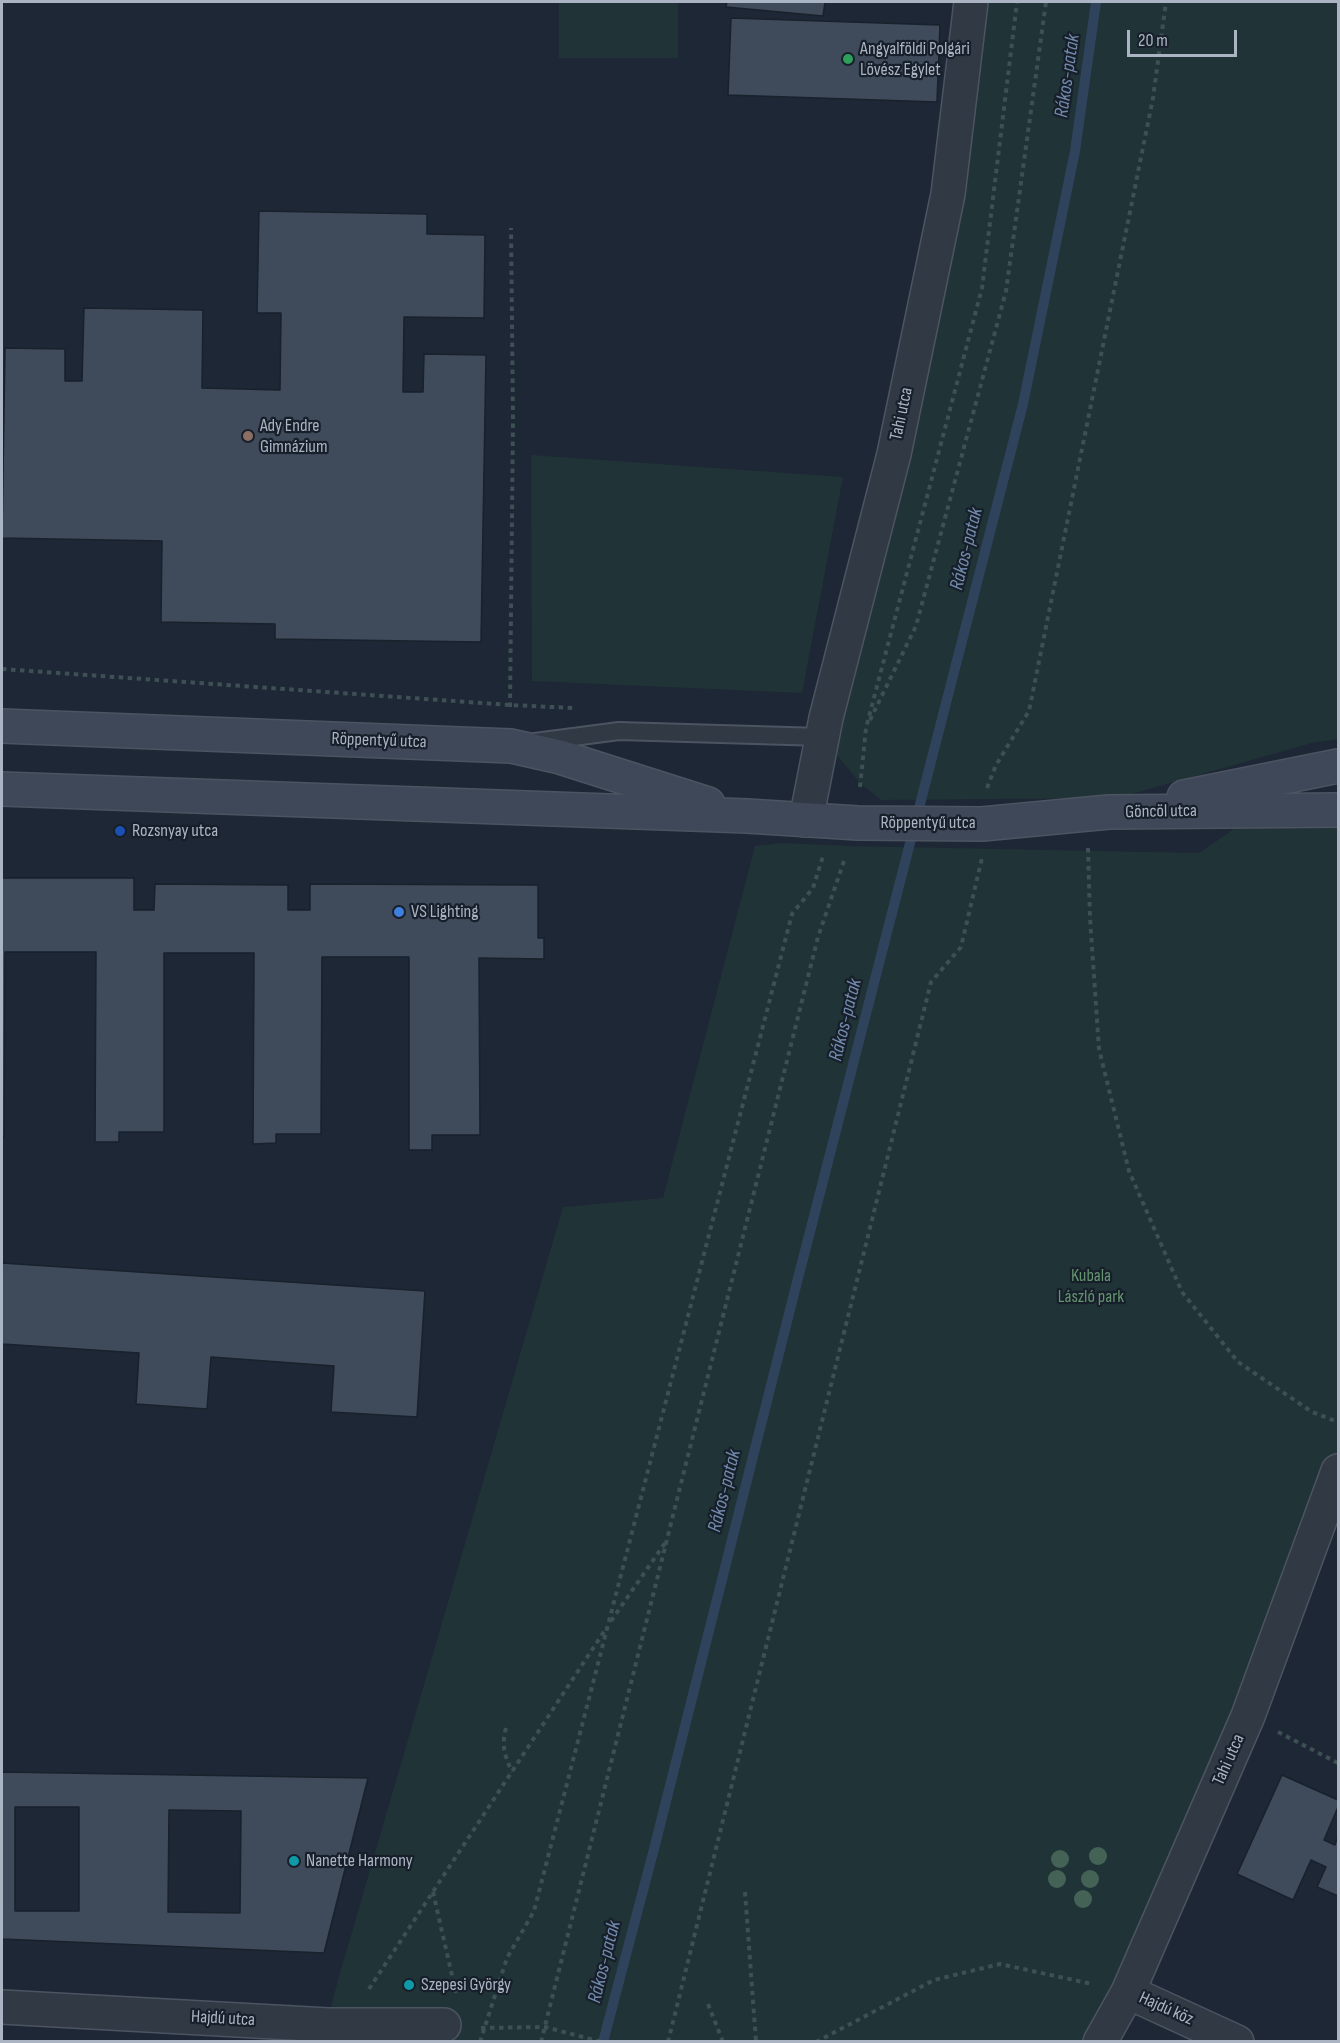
<!DOCTYPE html>
<meta charset="utf-8">
<style>
body{margin:0}
#map{position:relative;width:1340px;height:2043px;overflow:hidden;background:#1e2735;font-family:"Sofia Sans Condensed",sans-serif}
canvas{display:block}
.frame{position:absolute;inset:0;border:3px solid #abb4c3;pointer-events:none}
.scale{position:absolute;left:1127px;top:30px;width:110px;height:27px;box-sizing:border-box;border:3px solid #abb4c3;border-top:0;padding-left:8px;font-size:18px;line-height:21px;white-space:nowrap;color:#abb4c3;-webkit-text-stroke:4px #171f2a;paint-order:stroke}
</style>
<div id="map">
<canvas width="1340" height="2043"></canvas>
<div class="frame"></div>
<div class="scale">20 m</div>
</div>
<script>
const ctx = document.querySelector('canvas').getContext('2d');
ctx.lineJoin = 'round';
function paint(path, color) {
  ctx.fillStyle = color;
  ctx.fill(path, 'evenodd');
}
function trace(path, color, width, dash) {
  ctx.strokeStyle = color;
  ctx.lineWidth = width;
  ctx.lineCap = dash ? 'butt' : 'round';
  ctx.setLineDash(dash || []);
  ctx.stroke(path);
}
function drawText(font, color, halo, rows, align = 'center') {
  ctx.font = font + ' "Sofia Sans Condensed",sans-serif';
  ctx.lineWidth = 4.5;
  ctx.setLineDash([]);
  ctx.textBaseline = 'middle';
  ctx.strokeStyle = halo;
  ctx.fillStyle = color;
  for (const [text, x, y, turn = 0] of rows) {
    ctx.save();
    ctx.translate(x, y);
    ctx.rotate((+turn || 0) * Math.PI / 180);
    ctx.textAlign = isNaN(turn) ? turn : align;
    if (halo) ctx.strokeText(text, 0, 0);
    ctx.fillText(text, 0, 0);
    ctx.restore();
  }
}
const green = new Path2D(`
 M559 2H678V58H559Z
 M971 2H1338V739L1312 743 1117 798 881 800 860 783 822 737Z
 M531 455 843 477 802 693 532 681Z
 M1338 810V1471L1100 2041 322 2042 338 1980 563 1207 663 1198 755 846 783 843 849 846 1199 853 1260 811Z`);
const stream = new Path2D(`
 M603 2042 654 1849 796 1286 1023 404 1075 151 1096 2`);
const building = new Path2D(`
 M727 2H825L823 16 726 7Z
 M731 18 940 25 937 102 728 95Z
 M259 211 427 214V234L485 235 484 318 404 317 403 392H423L424 354 486 355 481 642 275 639V624L161 622 162 541 2 538 5 348 65 349V381H82L84 308 203 310 202 388 280 390 281 313H257Z
 M2 878H134V910H154L155 884 288 885V910H310V884L538 885V938H544V959L479 958 480 1135H432V1150H409V957H322L321 1134H276V1143L253 1144 254 953H164V1132H119V1142H95L96 952H5L4 1137 2 1136Z
 M2 1263 425 1291 417 1417 331 1412 334 1366 211 1357 207 1409 136 1404 139 1353 2 1344V1351Z
 M2 1772 368 1778 324 1953 2 1939ZM15 1807H79V1911H15ZM169 1810 241 1811 240 1913 168 1912Z
 M1282 1775 1338 1800V1807L1324 1840 1335 1845 1338 1836V1896L1317 1887 1326 1867 1311 1860 1293 1900 1237 1874Z`);
const path = new Path2D(`
 M2 669 510 705 573 708
 M510 707 513 420 511 228
 M870 720 916 626 1006 291 1046 2
 M860 787 866 728 982 288 1017 2
 M987 788 996 765 1029 711 1153 98 1166 2
 M1088 848 1090 918 1099 1049 1129 1171 1182 1292 1238 1362 1312 1412 1338 1422
 M611 1621 665 1543
 M506 1728C501 1746 505 1756 512 1772
 M1278 1732 1338 1763
 M433 1892 456 1993
 M745 1892 756 2042
 M369 1989 607 1627
 M708 2004 723 2042
 M481 2028 545 2027 602 2042
 M480 2042 507 1958 534 1911 792 914 813 888 823 856
 M541 2042 818 937 845 858
 M668 2042 931 982 961 947 982 858
 M816 2042 934 1980 1000 1964 1092 1984`);
const lane = new Path2D(`
 M535 742 619 731 822 737`);
const street = new Path2D(`
 M806 820 826 718 894 454 948 194 971 2
 M1128 1992 1237 2042
 M2 2007 328 2025H444
 M1100 2042 1128 1992 1248 1716 1338 1471`);
const secondary = new Path2D(`
 M2 726 511 746 560 757 708 804
 M2 789 747 816 858 823 982 824 1109 812 1338 810
 M1184 797 1338 766`);
const trees = [
 [1098,1856],
 [1060,1859],
 [1057,1879],
 [1090,1879],
 [1083,1899]
];
const markers = [
 [848,59,6,"#2e9e5b"],
 [248,436,6,"#8d6e63"],
 [120,831,6,"#1a4fb4"],
 [399,912,6,"#3f7fe0"],
 [294,1861,6,"#0f9aa8"],
 [409,1985,6,"#0f9aa8"]
];
const poiNames = [
 ["Angyalföldi Polgári",860,49],
 ["Lövész Egylet",860,70],
 ["Ady Endre",260,426],
 ["Gimnázium",260,447],
 ["Rozsnyay utca",132,831],
 ["VS Lighting",411,912],
 ["Nanette Harmony",306,1861],
 ["Szepesi György",421,1985]
];
const streetNames = [
 ["Tahi utca",902,414,-78],
 ["Röppentyű utca",379,741,2],
 ["Göncöl utca",1161,812,-1],
 ["Röppentyű utca",928,823],
 ["Tahi utca",1229,1760,-66],
 ["Hajdú köz",1166,2009,24],
 ["Hajdú utca",223,2019,3]
];
const parkNames = [
 ["Kubala",1091,1276],
 ["László park",1091,1297]
];
const waterNames = [
 ["Rákos-patak",1068,76,-82],
 ["Rákos-patak",967,549,-76],
 ["Rákos-patak",846,1020,-76],
 ["Rákos-patak",725,1491,-76],
 ["Rákos-patak",605,1962,-76]
];
paint(green, '#203336');
trace(stream, '#30435d', 10);
paint(building, '#3f4a5a');
trace(building, '#19212c', 1.5);
trace(lane, '#4c5461', 20);
trace(street, '#4c5461', 36);
trace(secondary, '#4c5461', 36);
trace(path, '#3d5054', 4, [4.5, 4.5]);
trace(lane, '#313945', 16);
trace(street, '#313945', 33);
trace(secondary, '#3f4859', 33);
ctx.fillStyle = '#446255';
for (const [x, y] of trees) {
  ctx.beginPath();
  ctx.arc(x, y, 9, 0, 2 * Math.PI);
  ctx.fill();
}
for (const [x, y, r, color] of markers) {
  const dot = new Path2D();
  dot.arc(x, y, r, 0, 2 * Math.PI);
  ctx.fillStyle = color;
  ctx.fill(dot);
  trace(dot, '#171f2a', 2);
}
drawText('18px', '#abb4c3', '#171f2a', poiNames, 'left');
drawText('18px', '#abb4c3', '#171f2a', streetNames);
drawText('18px', '#63936f', '#171f2a', parkNames);
drawText('italic 20px', '#728aac', '#171f2a', waterNames);
</script>
